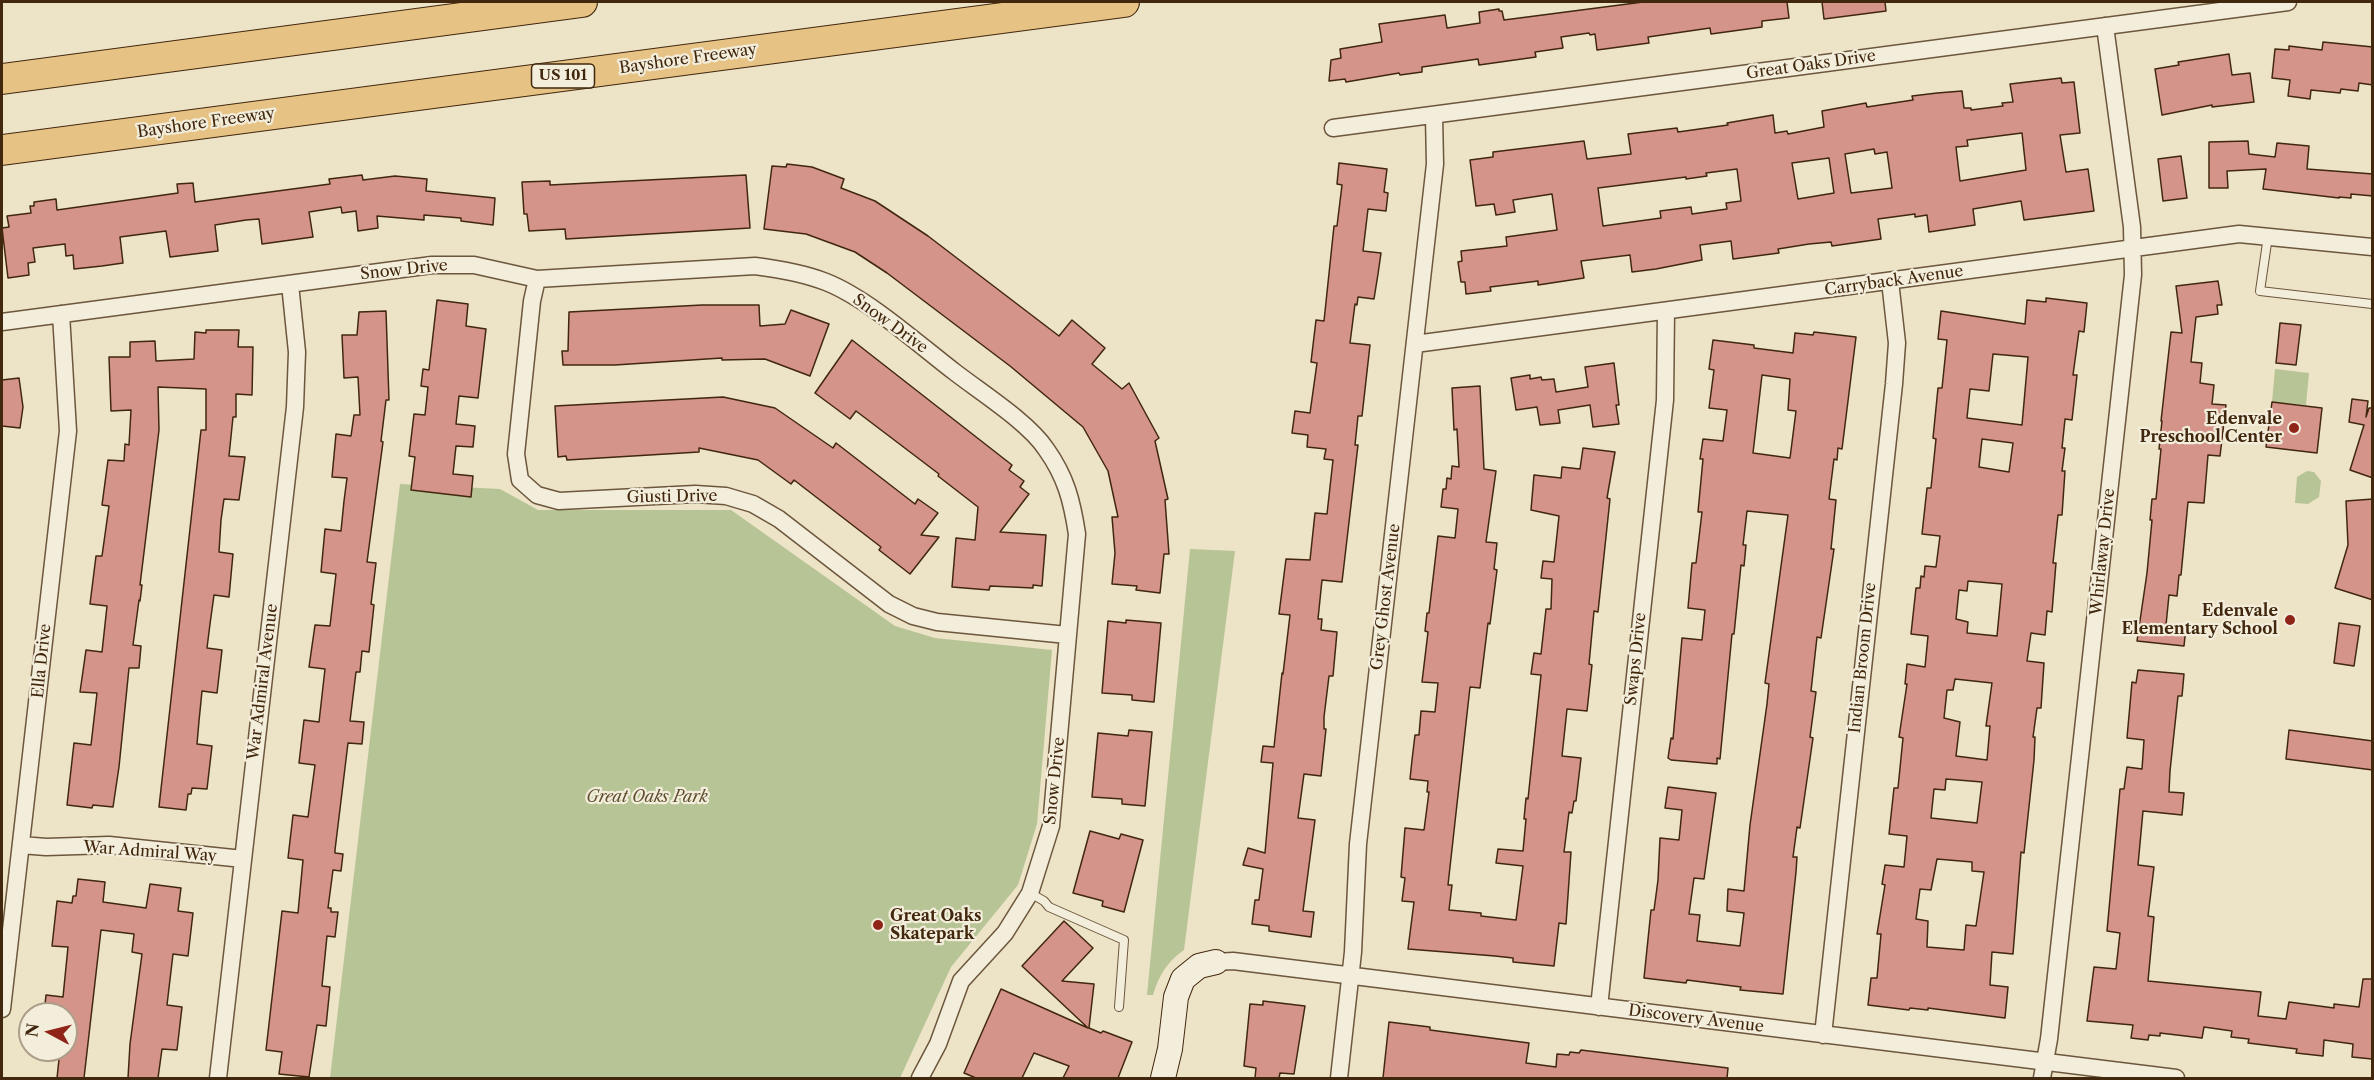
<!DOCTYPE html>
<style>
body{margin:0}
#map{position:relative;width:2374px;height:1080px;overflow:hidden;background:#ede3c7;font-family:"Libre Caslon Text",serif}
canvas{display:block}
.frame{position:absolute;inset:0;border:3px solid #41270d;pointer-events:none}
.north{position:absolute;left:18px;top:1002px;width:60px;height:60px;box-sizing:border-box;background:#f3eddb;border:2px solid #ac9e89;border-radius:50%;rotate:277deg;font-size:16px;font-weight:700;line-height:24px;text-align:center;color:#41270d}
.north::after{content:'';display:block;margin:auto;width:21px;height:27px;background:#8f2418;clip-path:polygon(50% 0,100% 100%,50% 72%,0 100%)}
</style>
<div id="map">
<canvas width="2374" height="1080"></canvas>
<div class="frame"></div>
<div class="north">N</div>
</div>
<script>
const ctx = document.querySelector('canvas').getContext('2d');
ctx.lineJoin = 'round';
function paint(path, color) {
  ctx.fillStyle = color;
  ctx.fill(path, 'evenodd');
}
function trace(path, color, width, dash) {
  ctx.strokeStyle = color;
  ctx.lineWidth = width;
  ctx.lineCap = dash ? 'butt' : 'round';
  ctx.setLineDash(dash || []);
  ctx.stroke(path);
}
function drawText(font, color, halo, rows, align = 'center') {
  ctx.font = font + ' "Libre Caslon Text",serif';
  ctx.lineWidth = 4.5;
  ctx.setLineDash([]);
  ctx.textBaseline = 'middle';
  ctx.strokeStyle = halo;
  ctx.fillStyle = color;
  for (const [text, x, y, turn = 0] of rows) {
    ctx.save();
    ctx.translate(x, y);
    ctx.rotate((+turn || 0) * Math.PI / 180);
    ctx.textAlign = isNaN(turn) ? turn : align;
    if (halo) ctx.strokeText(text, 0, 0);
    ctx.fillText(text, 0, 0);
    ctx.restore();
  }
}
const green = new Path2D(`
 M2275 369 2309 373 2306 405 2272 402Z
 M2307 471 2314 472 2321 481 2319 497 2308 504 2295 503 2297 477Z
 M400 484 500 489 538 510H731L895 626 935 638 1052 650 1037 824 1018 885 951 967 900 1078H330Z
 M1190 549 1235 551 1184 950C1167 962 1159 975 1153 995H1147Z`);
const building = new Path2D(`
 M1643 2H1787L1789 18 1762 21V27L1711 34 1710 28 1648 37 1649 43 1597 50 1595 34 1590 35 1589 33 1561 37 1563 48 1535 52 1536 57 1479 65 1478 59 1422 67V72L1400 75 1399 73 1346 82 1345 79 1329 81 1331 60 1341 58 1340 49 1382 42 1379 24 1445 15 1447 28 1480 23 1479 12 1499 9V11H1502L1504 20Z
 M1822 2H1885L1886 11 1824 19Z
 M2323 42 2373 47V85L2359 83 2358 91 2341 89 2340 93 2311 90 2310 99 2288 96 2290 80 2272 78 2275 49 2289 50V46L2322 50Z
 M2229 54 2232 75 2250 73 2254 102 2212 107V105L2162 115 2155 69 2179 65 2178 62Z
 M2061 78 2062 83 2074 82 2080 133 2060 135 2066 172 2088 169 2094 211 2024 220 2021 201 1973 209 1975 225 1929 232 1927 215 1915 217V214L1878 219 1881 239 1832 246 1831 242 1809 244 1778 249 1779 253 1733 259 1731 241 1700 245 1702 260 1656 269 1632 272 1630 255 1581 261 1584 278 1538 285V281L1490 287 1491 291 1466 294 1465 282H1461L1458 262 1462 261 1461 251 1507 246 1506 237 1557 230 1552 194 1513 200 1515 212 1496 215 1494 204 1476 206 1470 160 1493 157V152L1584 141 1587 159 1631 154 1628 134 1677 128 1678 132 1728 125 1727 123 1773 115 1775 133 1787 131 1788 134 1824 127 1822 111 1866 103 1867 107 1913 100 1912 96 1937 93 1962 91 1964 108H1971V110L2003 106 2002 103 2013 102 2010 84ZM2022 133 2026 170 1960 181 1956 147 1968 146 1967 140ZM1874 149 1875 154 1887 152 1892 188 1851 193 1845 154ZM1829 158 1834 193 1798 199 1792 163ZM1737 169 1741 201 1726 203 1727 209 1692 214 1691 207 1660 211 1661 218 1603 226 1598 188 1686 177V179L1707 176 1706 173Z
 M2248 141 2249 154 2275 157 2277 143 2309 146 2307 169 2373 174V196L2351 194V198L2339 197V198L2263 189 2266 169 2227 171 2228 188H2209V142Z
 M2181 156 2187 198 2163 201 2158 159Z
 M1339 163 1387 169 1384 192 1388 193 1386 211 1368 209 1363 251 1381 253 1378 274 1374 299 1358 297 1357 305 1355 304 1350 343 1370 345 1362 416H1358L1355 445H1358L1342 582 1322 580 1318 619H1322L1321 630 1337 632 1333 676H1329L1324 717V729H1326L1321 776 1304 774 1298 818 1315 820 1303 911 1314 912 1311 937 1269 931V926L1252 924 1255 900H1259L1263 869 1243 865 1248 848 1265 853 1273 763 1261 762 1263 746 1274 747 1282 673 1283 674 1290 615 1279 614 1286 559 1310 560 1315 513 1327 514 1333 460 1324 459 1326 449 1307 447 1308 435 1292 433 1295 411 1310 413 1317 363 1311 362 1316 320 1324 321 1334 226H1337L1342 185 1337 184Z
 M787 164 812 167 844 179 841 188 875 201 928 236 1059 336 1072 320 1105 348 1092 364 1122 389 1129 383 1159 438 1155 441 1168 499 1165 500 1169 554H1164L1160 593 1136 590 1137 586 1112 584 1115 553 1112 517H1118L1108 471 1083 427 1010 366 887 273 855 252 806 234 764 229 772 166 786 167Z
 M362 175 363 180 395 176 427 179 426 191 495 198 493 225 461 221V218L424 215V220L377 216 378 228 358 231 356 211 342 213 341 207 309 212 313 237 262 244 259 219 246 220 215 225 218 251 170 257 166 231 120 237 123 263 102 266 74 269 73 255 66 256 65 244 33 248 35 262 28 263 29 275 8 278 2 228 9 227 7 216 31 213 30 206H34V202L56 199 57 210 178 193 177 184 193 183 195 202 330 184 329 179Z
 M746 175 750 228 566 239 565 229 529 231 527 214H524L522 182 550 181V185Z
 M2218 281 2222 305H2217L2218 314 2196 317 2191 362 2202 363 2200 383 2214 385 2212 404 2226 405 2220 456 2208 455 2204 503 2188 502 2181 575H2179L2177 596 2169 595 2166 625 2186 627 2184 646 2137 641 2147 573 2152 520H2150L2152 499H2156L2161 449H2159L2162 421H2161L2171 332 2182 333 2176 286Z
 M2046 298 2087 303 2084 332 2079 331 2073 375H2077L2072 420 2065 419 2062 448H2065L2062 471H2065L2062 515H2058L2053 563H2056L2052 612 2047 611 2045 635 2031 633 2027 661 2044 663 2041 708H2037L2033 737H2035L2034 760 2024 853 2021 852 2013 954 1992 952 1990 985 2008 987 2005 1018 1928 1008V1010L1910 1008 1909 1010 1868 1005 1871 978H1877L1881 934H1877L1885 885 1882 884 1885 865 1904 867 1907 836 1889 834 1894 788H1898L1903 738 1899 737 1907 684H1905L1907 664 1925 667 1928 636 1911 634 1916 588H1920L1921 576 1924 577 1925 566 1936 567 1940 536 1922 534 1927 488H1931L1936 439 1933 438 1938 388H1942L1947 340 1938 339 1941 311 2025 324 2027 300 2046 302ZM1993 354 2028 357 2022 425 1967 418 1970 389 1989 391ZM1982 439 2013 443 2009 472 1979 467ZM1968 581 2002 584 1997 636 1967 633 1968 622 1956 619 1959 590 1967 591ZM1955 679 1992 683 1986 726H1990L1987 760 1956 756 1960 722 1944 718 1947 690H1953ZM1946 779 1982 782 1977 823 1931 818 1934 789 1945 790ZM1937 859 1972 862V871L1984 872 1976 926 1966 925 1964 950 1927 947 1928 921 1916 919 1920 889 1931 890Z
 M437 300 468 304 466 326 486 329 478 398 459 396 456 424 475 426 473 447 456 446 453 474 473 476 471 497 411 490 415 457 409 456 414 414 425 415 428 387 421 386 423 369 429 370Z
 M702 305H759L760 326 785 324 791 310 829 324 810 376 765 359 722 360V358L615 365H563L562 351H568L569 312Z
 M386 311 389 400H386L381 441 383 442 367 562 376 563 371 604 374 605 369 652 362 651 360 672H356L350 721 364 722 362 744 348 743 335 850V853L343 854 341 871 333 870 328 908H331V912H338L335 937 327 936 322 986 330 987 326 1026 317 1025 309 1077 279 1074 282 1052 266 1050 282 911 298 913 303 860 288 858 293 815 308 817 315 765 299 763 304 720 319 722 325 669 309 667 315 625 330 626 336 574 321 572 325 529 341 531 344 501 347 478 332 477 336 434 351 436 354 415H360L358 377 344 378 342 335H357L359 312Z
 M2280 323 2301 325 2296 365 2276 363Z
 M206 330H239L238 347H253L252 395 236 394V417H233L229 456 245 457 239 500 224 499 221 520 219 552 233 554 229 597 214 595 210 624 207 648 222 650 217 693 202 691 199 721 197 744 212 746 207 789 192 788 191 794H188L186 810 159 807 201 430H206V389L158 387 159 430 140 585H142L140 601 139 600 133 645 141 646 139 668H129L119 767 113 807 93 805 92 808 67 805 74 743 91 745 97 693 80 692 86 650 102 652 107 606 90 604 96 556H102L109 506 102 505 108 460 124 461 125 444 129 445 131 410 111 411 109 357H130V342L155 341 156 361 194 359 195 332 206 333Z
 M1814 332 1856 337 1842 449 1838 448 1837 460 1834 459 1829 499 1836 500 1831 549H1834L1821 638 1817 637 1811 691 1816 692 1810 737 1813 738 1800 828 1797 827 1793 857H1797L1796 872 1783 994 1740 990 1741 987 1687 980 1686 983 1644 978 1651 910H1654L1658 880 1660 838 1679 840 1682 810 1665 808 1668 787 1716 793 1704 879 1694 878 1689 914 1700 915 1697 941 1740 946 1744 913 1727 911 1728 889 1744 891 1750 825 1767 704 1769 684 1765 683 1788 515 1747 511 1743 545H1746L1744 566 1741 565 1734 634H1732L1720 759 1717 758V764L1671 760 1668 758 1671 738 1673 739 1682 638 1702 640 1705 610 1688 608 1692 563H1696L1702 512H1698L1703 459H1700L1703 439 1723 441 1727 410 1709 408 1714 370 1709 369 1713 340 1754 345V348L1793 353 1795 333 1813 335ZM1762 375 1790 379 1788 410 1796 411 1790 458 1753 453Z
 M852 340 1012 465 1009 470 1024 481 1020 487 1029 494 1000 532 1046 535 1042 586 1033 585V588L990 586 989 590 952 587 956 538 975 540 978 507 938 476 939 474 856 411 850 419 815 393Z
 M1614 363 1619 405H1616L1619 424 1593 427 1590 405 1558 410 1560 423 1540 425 1537 407 1516 410 1511 378 1530 375V379L1541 377 1542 380 1554 379 1556 392 1588 387 1585 367Z
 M19 378 23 407 20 428 2 426V380Z
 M1480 386 1484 469 1496 471 1486 542 1497 543 1494 569 1497 570 1490 624 1488 623 1480 688 1470 687 1448 885H1452L1449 910 1481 913V916L1516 920 1523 866 1496 863 1498 849 1523 851 1526 819H1524L1526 798 1528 799 1541 675 1531 674 1534 653 1541 654 1546 609H1551L1552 579 1541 578 1543 561 1554 562 1559 516 1531 510 1534 475 1561 478 1562 467 1580 469 1583 448 1615 452 1607 498 1610 499 1598 612 1594 611 1589 664 1592 665 1587 711 1567 709 1562 756 1581 758 1576 801H1574L1572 813 1569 812 1564 852H1571L1566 924 1559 923 1554 966 1513 962V958L1495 956 1408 949 1414 902 1402 901 1405 878 1401 877 1405 828 1424 830 1429 792H1427L1428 781 1410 779 1412 760 1415 735H1419L1421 711 1435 712 1438 683 1422 682 1428 632 1425 631 1427 613H1429L1438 536 1455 538 1458 509 1441 507 1443 489H1446L1447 478 1451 479 1452 466 1459 467 1457 429 1454 430 1452 388Z
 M723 397 775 408 833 448 836 443 915 504 918 499 938 513 921 535 939 537 910 574 879 550 881 547 794 480 791 484 758 460 699 448V452L567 460 566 456 558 457 555 406Z
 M2352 399 2368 401 2366 417 2369 408H2373V478L2350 470 2364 425 2349 422Z
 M2272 402 2322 408 2317 453 2266 447Z
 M2373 499V600L2335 588 2348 545 2346 501Z
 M1126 620 1161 623 1154 702 1132 700V695L1102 693 1108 621 1126 623Z
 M2339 623 2360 626 2354 666 2334 663Z
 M2138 670 2184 674 2182 696H2178L2170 771 2169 792 2184 793 2182 815 2143 811 2138 865 2154 867 2148 916 2154 917 2148 981 2261 992 2258 1016 2286 1019 2289 1002 2334 1008V1004L2359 1007 2363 979H2373L2372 1059 2352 1057 2353 1044 2324 1040 2323 1056 2296 1053 2297 1049 2248 1043 2249 1039 2231 1037 2232 1031 2204 1027 2202 1038 2160 1033V1036L2149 1035 2148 1040 2131 1038 2133 1025 2087 1021 2094 967 2116 969 2120 933 2107 931 2120 789H2124L2127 767 2142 769 2144 740 2127 738 2132 682 2136 683Z
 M1129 730 1152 732 1145 806 1122 804V799L1092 797 1098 733 1128 736Z
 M2289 730 2373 741V770L2286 759Z
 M1090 831 1119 839 1121 834 1143 840 1124 912 1102 906 1103 901 1073 893Z
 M78 879 105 882 103 902 146 908 150 884 181 888 178 911 193 913 188 956 173 954 167 1005 182 1007 177 1050 162 1049 158 1078H128L130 1044 142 954 132 952 134 934 101 930 84 1078H57L60 1050H66V1014H44L46 995 63 997 68 947 52 946 57 901 72 903 73 896H76Z
 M1064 921 1093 948 1062 981 1094 984 1089 1028 1101 1033 1103 1031 1132 1042 1118 1078H1063L1069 1066 1034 1053 1022 1078H976L964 1073 1001 989 1088 1028 1022 966Z
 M1263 1001 1305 1006 1294 1074 1280 1073 1279 1078H1255L1256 1068 1244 1066 1250 1004 1263 1005Z
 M1389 1022 1430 1027V1030L1529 1043 1526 1063 1556 1067 1557 1054 1569 1055 1570 1052 1579 1053 1581 1050 1728 1068 1727 1078H1383Z`);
const lane = new Path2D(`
 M2268 236 2260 291 2372 304
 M1030 893 1044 901 1049 907 1124 940 1119 1007`);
const street = new Path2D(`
 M1333 128 2288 2
 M537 279 532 301 516 454 520 480 537 495 559 501 695 494 726 496 753 504 779 519 889 604 913 616 937 622 1067 635
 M2 322 432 265H474L537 279 755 266C779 269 803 273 826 282 869 299 919 345 956 373 982 393 1029 423 1046 449 1066 477 1072 501 1077 534L1051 826 1030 893 1005 933 961 981 938 1044 920 1078
 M1415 344 2239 234 2372 247
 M21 845 46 847 109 845 243 859
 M1216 962 1233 961 2176 1078
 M1599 1007 1665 400 1666 311
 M2 1009 68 431 61 314
 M1823 1035 1894 384 1897 343 1890 281
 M218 1078 295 407 297 352 290 284
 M1339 1078 1353 952 1358 844 1435 164 1434 116
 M2042 1078 2049 1039 2133 275 2132 227 2105 26`);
const secondary = new Path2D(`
 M1163 1078 1170 1049 1176 997 1183 979 1199 966 1216 962`);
const highway = new Path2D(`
 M2 79 582 2
 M2 150 1124 2`);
const markers = [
 [2294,428,6,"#8f2418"],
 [2290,620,6,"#8f2418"],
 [878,925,6,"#8f2418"]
];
const shields = [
 [563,76,63]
];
const shieldNames = [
 ["US 101",563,76]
];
const streetNames = [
 ["Bayshore Freeway",688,59,-8],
 ["Great Oaks Drive",1811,65,-8],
 ["Bayshore Freeway",206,123,-8],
 ["Snow Drive",404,270,-6],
 ["Carryback Avenue",1894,281,-8],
 ["Snow Drive",890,324,36],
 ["Giusti Drive",672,497,-1],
 ["Whirlaway Drive",2103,552,-84],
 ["Grey Ghost Avenue",1386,597,-83],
 ["Indian Broom Drive",1863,658,-84],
 ["Swaps Drive",1636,659,-84],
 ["Ella Drive",42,661,-84],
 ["War Admiral Avenue",263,682,-83],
 ["Snow Drive",1055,781,-84],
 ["War Admiral Way",150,852,4],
 ["Discovery Avenue",1696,1019,7]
];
const poiNames = [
 ["Edenvale",2282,419],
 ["Preschool Center",2282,437],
 ["Edenvale",2278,611],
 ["Elementary School",2278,629],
 ["Great Oaks",890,916,"left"],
 ["Skatepark",890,934,"left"]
];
const parkNames = [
 ["Great Oaks Park",647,797]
];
paint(green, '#b7c496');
paint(building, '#d4948a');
trace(building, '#41270d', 1.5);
trace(lane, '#6c563c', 10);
trace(street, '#6c563c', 19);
trace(secondary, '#41270d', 26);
trace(highway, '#41270d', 32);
trace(lane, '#f3eddb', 8);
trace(street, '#f3eddb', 16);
trace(secondary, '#f3eddb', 24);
trace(highway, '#e6c284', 30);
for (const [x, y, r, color] of markers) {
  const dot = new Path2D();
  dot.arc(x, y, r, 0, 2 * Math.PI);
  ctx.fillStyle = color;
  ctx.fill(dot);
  trace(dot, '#f3eddb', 2);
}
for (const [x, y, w] of shields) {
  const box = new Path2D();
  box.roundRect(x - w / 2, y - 12, w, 24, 4.5);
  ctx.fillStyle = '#f3eddb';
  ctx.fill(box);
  trace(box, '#41270d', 1.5);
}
drawText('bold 15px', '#41270d', null, shieldNames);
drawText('16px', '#41270d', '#f3eddb', streetNames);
drawText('bold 16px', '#41270d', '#f3eddb', poiNames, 'right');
drawText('italic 16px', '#5e4e2f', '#f3eddb', parkNames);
</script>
